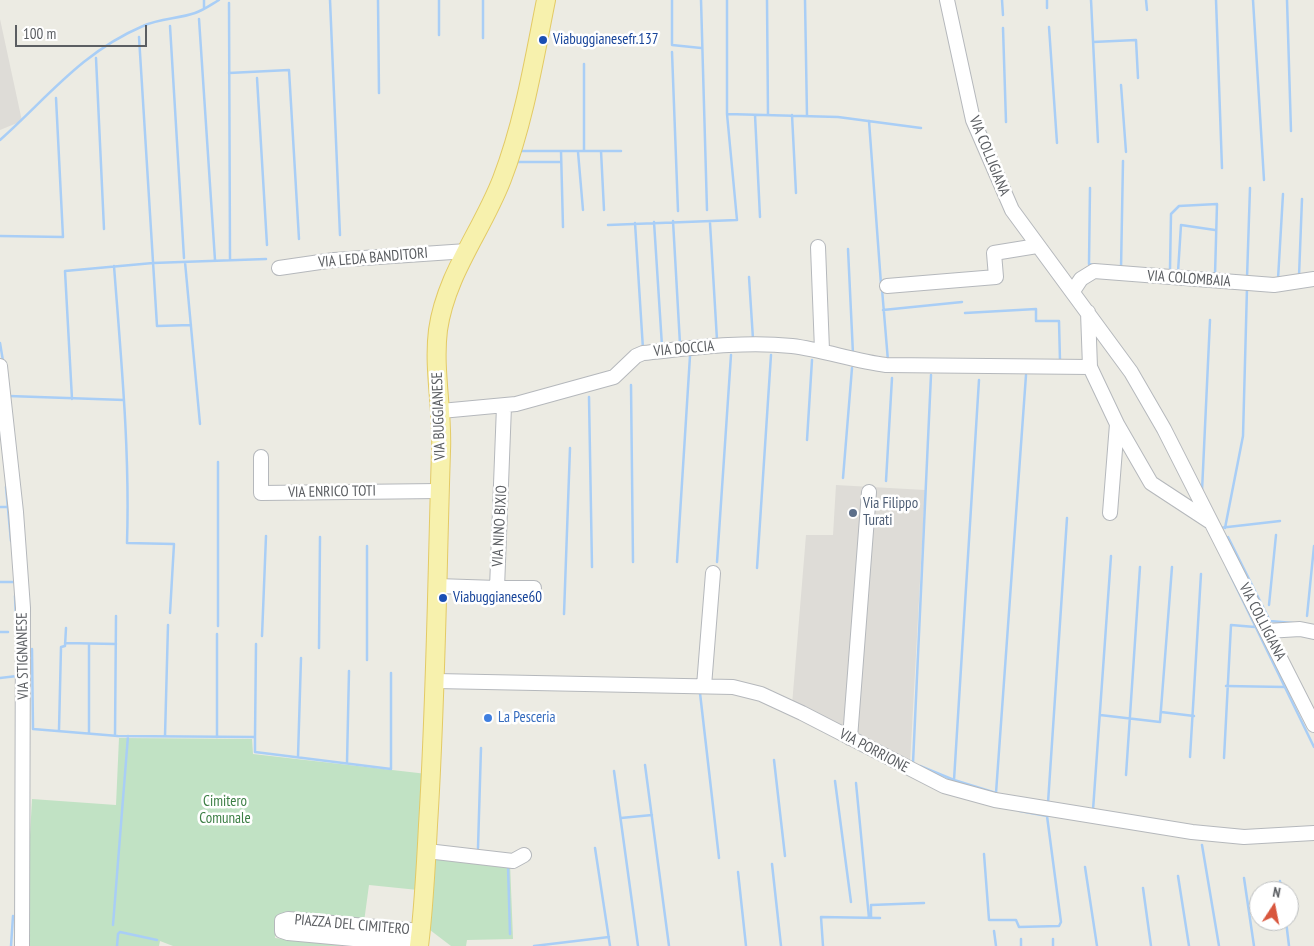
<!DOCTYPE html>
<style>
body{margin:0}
#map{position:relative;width:1314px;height:946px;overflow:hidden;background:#ecebe3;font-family:"PT Sans Narrow",sans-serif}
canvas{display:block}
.north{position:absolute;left:1249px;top:881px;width:50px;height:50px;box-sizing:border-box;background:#fff;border:1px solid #bdbfc0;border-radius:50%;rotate:11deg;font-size:14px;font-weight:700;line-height:20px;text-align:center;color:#5b5e62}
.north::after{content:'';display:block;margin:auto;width:18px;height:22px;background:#d8563d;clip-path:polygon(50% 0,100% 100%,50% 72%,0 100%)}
.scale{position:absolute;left:15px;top:25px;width:132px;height:22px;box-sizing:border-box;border:2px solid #5b5e62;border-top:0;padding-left:6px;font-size:15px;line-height:18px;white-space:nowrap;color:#5b5e62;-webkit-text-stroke:4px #fff;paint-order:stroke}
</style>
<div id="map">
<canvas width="1314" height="946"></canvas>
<div class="north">N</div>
<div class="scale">100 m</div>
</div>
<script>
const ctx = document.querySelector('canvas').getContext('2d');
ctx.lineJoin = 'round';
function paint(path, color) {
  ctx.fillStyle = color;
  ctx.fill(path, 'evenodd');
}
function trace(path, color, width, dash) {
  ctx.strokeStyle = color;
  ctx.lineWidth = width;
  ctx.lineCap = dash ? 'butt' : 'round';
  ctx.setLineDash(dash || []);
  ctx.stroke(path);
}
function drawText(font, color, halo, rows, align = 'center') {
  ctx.font = font + ' "PT Sans Narrow",sans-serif';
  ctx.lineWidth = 5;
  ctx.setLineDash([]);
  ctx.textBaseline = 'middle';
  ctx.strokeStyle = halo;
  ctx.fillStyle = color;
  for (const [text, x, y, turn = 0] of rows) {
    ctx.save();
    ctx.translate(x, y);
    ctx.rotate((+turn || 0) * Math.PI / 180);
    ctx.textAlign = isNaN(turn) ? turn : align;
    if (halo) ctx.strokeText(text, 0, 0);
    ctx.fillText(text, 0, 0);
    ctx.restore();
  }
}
const industrial = new Path2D(`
 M0 19 22 121 0 130Z
 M836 485 925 490 910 764 792 705 806 535H833Z`);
const green = new Path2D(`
 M119 738 252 739 253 754 427 774 418 890 369 885 364 922 286 915 276 928 275 938 346 946H173L160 941 159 946H19L29 853 32 799 116 805Z
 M435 856 510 863 513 939 467 940 466 946H451L430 930Z`);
const stream = new Path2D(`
 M204 0V8
 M330 0 340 235
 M378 0 379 93
 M439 0V35
 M672 0V45L701 48
 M701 0 707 210
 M767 0 768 115
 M805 0 807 116
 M1002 0 1003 15
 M1047 0V8
 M1091 0 1098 142
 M1146 0 1147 10
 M1216 0 1222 168
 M1253 0 1264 180
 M1287 0 1291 131
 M229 3 230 260
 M199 19 215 260
 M170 26 184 258
 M1049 27 1057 143
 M1003 28 1006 122
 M139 37 157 326 191 325
 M483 38V0
 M1093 42 1136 40 1138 78
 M672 52 678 211
 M96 58 104 229
 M584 64V151
 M229 73 289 70 299 239
 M257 78 267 245
 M1121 85 1126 152
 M727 114 838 117 921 128
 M755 115 760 217
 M792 115 796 193
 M869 121 881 284
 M0 140C48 97 82 52 143 26 160 18 178 19 195 13 204 10 212 4 219 0
 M519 151H621
 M561 151 563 227
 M601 151 604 210
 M578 152 583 210
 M515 162H561
 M1090 188 1089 264 1093 265
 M673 221 680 344
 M654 222 662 346
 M635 223 643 349
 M710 223 717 340
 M608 225 737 220 727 114V0
 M0 236 63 237 56 98
 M848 249 853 354
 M185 262 200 424
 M114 266C121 358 130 451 127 543L174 544 170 613
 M1121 269 1123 161
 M1170 269 1171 214 1179 206 1217 204 1215 275
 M1178 272 1181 225 1215 230
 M1299 276 1302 199
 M749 277 753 339
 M1247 278 1250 188
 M1278 279 1283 194
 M882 289 888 361
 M883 310 962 302
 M965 313 1036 309V321H1059L1060 361
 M0 343 3 361
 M631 385 633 562
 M9 396 124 400
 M589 397 592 567
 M72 399 65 271 153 263 266 259
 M807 440 812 360
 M843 478 852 368
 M886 481 892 378
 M6 487 11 541
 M1202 491 1210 320
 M0 507H8
 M1219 528 1280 521
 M1225 528 1243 436 1247 288
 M1228 537 1270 621 1293 623
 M367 546V660
 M677 562 690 356
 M717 562 731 355
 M757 568 771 355
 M1227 568 1314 747
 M0 582H15
 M15 596 16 618
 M1269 605 1276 535
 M564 614 570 448
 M1307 616 1314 546
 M218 626V462
 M0 632H8
 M262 636 266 536
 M65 643 116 644
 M319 648 320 537
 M32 649 33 729 118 736 255 737V752L391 769V673
 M0 678 17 676
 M1226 686 1285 687
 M700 693 719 858
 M1161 712 1194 716
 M1100 715 1160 722 1172 567
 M59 730 61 647 65 646 66 628
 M89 733V644
 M115 735 116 616
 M165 736 168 625
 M217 737V634
 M255 737 256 644
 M298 757 301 658
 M1190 757 1201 574
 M1224 758 1231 625 1255 627
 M774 760 785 856
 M347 763 349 671
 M913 763 931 375
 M645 765 669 946
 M920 766 954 780 996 793 1026 375
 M614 771 638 946
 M1126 775 1140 567
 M954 780 979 380
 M835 781 851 902
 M856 783 869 918
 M1048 803 1067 518
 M1093 810 1111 556
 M621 818 652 815
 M1202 845 1219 946
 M478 848 481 748
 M595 848 610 946
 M984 854 989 920H1016L1019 927 1059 926 1061 922 1047 816 1020 811
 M772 864 781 946
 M508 866 510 934
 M1085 867 1097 946
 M738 872 746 946
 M1178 876 1189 946
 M1244 878 1254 946
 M1280 881 1281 891
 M1143 888 1151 946
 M871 918V905L924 903
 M1286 921 1289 946
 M113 925 128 736
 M994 931 996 946
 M1021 939V946
 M1053 939V946
 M11 946 13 916
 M117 946 118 934 120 932 157 940
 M534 946 609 937
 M823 946 821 917 880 918`);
const minor = new Path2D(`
 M947 0 973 120 1012 210 1131 372 1164 429 1314 725
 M818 247 822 350
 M279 268 334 260 467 251
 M887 286 996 277 994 253 1037 246
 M1073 291 1081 279 1094 271 1274 285 1314 279
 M1088 312 1090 367 1117 424 1110 513
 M0 366 16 512 23 608 22 946
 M441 411 516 404 614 377 636 356 643 353C693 348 742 341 792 346 824 350 854 361 886 365L1090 367
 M1117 424 1151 483 1209 521
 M261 457V493L439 491
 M437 586 497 588 504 406
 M497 588H534
 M1267 631 1300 629 1314 632
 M436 681 733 687 761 694 802 713 944 786 995 800 1192 832 1244 837 1314 833
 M704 686 713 573
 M850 738 869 492
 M427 851 513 861 524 855
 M419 945 288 933 282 931V921L288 919 421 931`);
const major = new Path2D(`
 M419 946C424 906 426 865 428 825 436 700 437 576 441 451 443 411 433 370 438 330 446 274 482 231 502 179 524 122 534 60 546 0`);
const markers = [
 [543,40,5,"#1a4fb4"],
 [853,513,5,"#5c6f8a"],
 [443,598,5,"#1a4fb4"],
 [488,718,5,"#3f7fe0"]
];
const transitNames = [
 ["Viabuggianesefr.137",553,40],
 ["Viabuggianese60",453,598]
];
const streetNames = [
 ["VIA COLLIGIANA",989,156,68],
 ["VIA LEDA BANDITORI",373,258,-5],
 ["VIA COLOMBAIA",1189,279,4],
 ["VIA DOCCIA",684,349,-5],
 ["VIA BUGGIANESE",439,416,-92],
 ["VIA ENRICO TOTI",332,492,-1],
 ["VIA NINO BIXIO",500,526,-87],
 ["VIA COLLIGIANA",1262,622,63],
 ["VIA STIGNANESE",23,656,-91],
 ["VIA PORRIONE",874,751,28],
 ["PIAZZA DEL CIMITERO",352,925,5]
];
const serviceNames = [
 ["Via Filippo",863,504],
 ["Turati",863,521]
];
const shopNames = [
 ["La Pesceria",498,718]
];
const parkNames = [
 ["Cimitero",225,802],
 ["Comunale",225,819]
];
paint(industrial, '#dedcd7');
paint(green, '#c1e2c4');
trace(stream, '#a9cef6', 2.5);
trace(minor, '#b5b8bc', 16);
trace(major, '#e3ca65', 20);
trace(minor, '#fff', 14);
trace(major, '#f7f1ad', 18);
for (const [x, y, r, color] of markers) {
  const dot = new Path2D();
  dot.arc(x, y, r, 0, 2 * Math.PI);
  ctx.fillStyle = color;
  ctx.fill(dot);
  trace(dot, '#fff', 2);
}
drawText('15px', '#164399', '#fff', transitNames, 'left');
drawText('15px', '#5b5e62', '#fff', streetNames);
drawText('15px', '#4e5e75', '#fff', serviceNames, 'left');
drawText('15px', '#366cbe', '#fff', shopNames, 'left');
drawText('15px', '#3d7f45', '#fff', parkNames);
</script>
